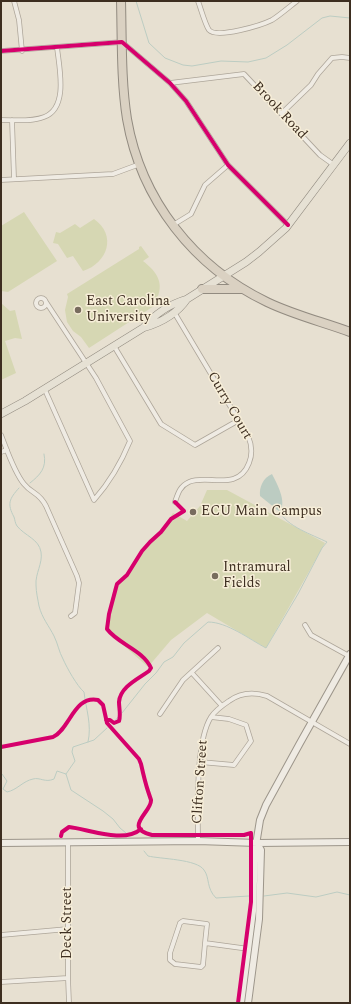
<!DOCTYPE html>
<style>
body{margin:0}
#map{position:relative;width:351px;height:1004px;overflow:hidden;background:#e7e0d1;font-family:Spectral,serif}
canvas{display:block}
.frame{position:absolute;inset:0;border:2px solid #3d2e20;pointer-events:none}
</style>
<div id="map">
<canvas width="351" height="1004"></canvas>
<div class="frame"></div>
</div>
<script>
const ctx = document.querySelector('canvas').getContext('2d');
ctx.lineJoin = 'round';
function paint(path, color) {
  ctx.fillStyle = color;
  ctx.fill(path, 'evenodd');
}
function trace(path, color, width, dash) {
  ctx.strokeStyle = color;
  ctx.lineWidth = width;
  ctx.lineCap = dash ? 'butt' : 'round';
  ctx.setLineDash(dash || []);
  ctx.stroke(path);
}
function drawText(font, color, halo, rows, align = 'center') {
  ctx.font = font + ' Spectral,serif';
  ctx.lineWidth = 3;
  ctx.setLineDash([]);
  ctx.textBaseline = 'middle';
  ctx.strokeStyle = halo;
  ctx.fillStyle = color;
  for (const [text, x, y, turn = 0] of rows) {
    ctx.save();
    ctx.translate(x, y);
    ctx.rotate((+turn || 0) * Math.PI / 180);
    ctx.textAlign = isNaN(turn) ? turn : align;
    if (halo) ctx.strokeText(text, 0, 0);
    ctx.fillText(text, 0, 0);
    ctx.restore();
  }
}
const green = new Path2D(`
 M24 212 57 261 8 292 1 291V226Z
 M94 219C117 235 108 263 83 271L73 256 67 258 58 244 53 243 56 232 60 233 75 224 80 228Z
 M141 246 149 257 143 261C157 272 165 283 156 301L157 304 89 348 81 337 73 331 67 322 65 310 68 297 67 294 139 249V247Z
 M1 303 10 311 15 310 22 339 15 338 5 341 16 373 1 380Z
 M207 490H227L325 543 266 648 207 613 171 640 148 667 105 629 114 587 127 573 143 549 149 541 159 533 173 513 187 521 200 506Z`);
const water = new Path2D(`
 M272 474C277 484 287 501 280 512L260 496C259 487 263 478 272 474Z`);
const stream = new Path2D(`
 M136 1 149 43 165 58 183 65 192 66 221 61 248 62 266 58 287 45 322 18 330 16 350 18
 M30 483C40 475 47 468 44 454
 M19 488C9 499 7 504 14 517 15 520 15 523 17 526 25 536 39 539 41 552 43 563 35 574 36 585 36 592 38 600 39 606 42 618 49 626 54 636 58 644 59 652 63 659 67 668 77 686 84 692 86 709 92 725 88 742
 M122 713 145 684 156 673 164 662 173 657 184 643 208 622C227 622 249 639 266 648L298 594 322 548 327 542C313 535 286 526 280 512
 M115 721 118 717
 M1 774H2L7 781 3 789 7 792C17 790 23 781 33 779 40 777 45 783 54 779L57 771 66 774 71 790 103 811 113 819 120 828 126 833
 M66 774 75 761 72 752 73 747 94 740 107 728
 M144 851 148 856C160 859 197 859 204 870 210 878 206 888 216 898L249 896
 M264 896 287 893 316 897 337 892 350 895`);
const street = new Path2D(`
 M14 1 19 20 22 51
 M198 1C201 9 205 24 209 30 217 39 262 25 272 20 280 15 289 7 297 1
 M1 51 122 42 170 83 186 101 228 165 288 225
 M170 83 244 74 320 155 334 165
 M282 113 311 85 318 74 332 58 342 57 350 58
 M1 120C15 120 31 122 44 117 69 108 59 67 57 47
 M12 120 14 179
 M1 180 113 174 140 164
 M173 225 191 214 205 185 228 165
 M36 303a5 5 0 1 1 10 0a5 5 0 1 1-10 0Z
 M174 312 248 436C252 445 253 453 249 463 238 492 208 474 189 482 180 486 178 493 175 502
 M114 346 161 424 195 445 239 420
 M45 390 94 500C109 483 121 463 130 441L96 378 46 302
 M1 435C7 450 14 472 24 484 32 494 39 492 46 506L77 576 79 583 75 613 71 616
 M1 452 7 450
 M305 625 311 635 349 656
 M192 673 222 706
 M160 714 183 680 218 648
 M200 762 234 765 251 741 246 725 229 719 211 717
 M198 841C198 811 195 742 211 717 215 711 223 705 229 701 240 693 254 692 267 696L350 744
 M68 843V978L69 1003
 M1 935 68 929
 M205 943 203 965 201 967 175 964 170 960V953L180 923 183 921 207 924 205 943 249 949
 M1 982 68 978`);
const secondary = new Path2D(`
 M1 843 198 841 257 843 350 842
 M241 1003 253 911 255 851 260 820 266 805 300 743 350 654
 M248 1003 259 919 261 850 257 843`);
const primary = new Path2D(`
 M143 328C154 315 170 304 187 299L246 262 259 252 286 228 350 143
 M1 414 25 401 143 328C160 323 177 314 187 299`);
const highway = new Path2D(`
 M121 1C122 40 121 81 127 119 141 200 194 267 267 302 294 315 323 322 350 332
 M202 289H243`);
const cycleway = new Path2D(`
 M1 51 122 42 170 83 186 101 228 165 288 225
 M106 720H110L114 723 119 721C121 715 119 708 119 702 120 687 138 679 149 671L151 668C143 650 118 644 107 629L109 614 117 584 127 575 142 551 150 542 161 532 171 519 184 511 175 502
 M1 747 53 737C70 729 74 695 98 700L103 705 107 723 139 759 141 764C143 773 145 782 148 791 149 794 150 797 151 800 152 812 122 828 152 835H244L251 833V902L238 1003
 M61 836 62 832 69 827C88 829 124 844 141 829`);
const markers = [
 [78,310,4,"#786c5e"],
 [193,512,4,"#786c5e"],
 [215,576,4,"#786c5e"]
];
const streetNames = [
 ["Brook Road",279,111,47],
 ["Curry Court",229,406,60],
 ["Clifton Street",201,782,-86],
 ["Deck Street",68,923,-90]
];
const poiNames = [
 ["East Carolina",86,302],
 ["University",86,318],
 ["ECU Main Campus",201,512],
 ["Intramural",223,568],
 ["Fields",223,584]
];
paint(green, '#d6d7b3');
paint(water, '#bcccc2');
trace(stream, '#bcccc2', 1);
trace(street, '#ada599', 5.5);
trace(secondary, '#9c958a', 8);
trace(primary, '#928b80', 8);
trace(highway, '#928b80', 10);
trace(street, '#efebe3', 4);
trace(secondary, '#efebe3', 6);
trace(primary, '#e6e1d4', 7);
trace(highway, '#dad1c2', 8);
trace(cycleway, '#d6006c', 4);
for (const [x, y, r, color] of markers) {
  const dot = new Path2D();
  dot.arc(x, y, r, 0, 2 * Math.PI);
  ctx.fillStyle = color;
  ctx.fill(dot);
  trace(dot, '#f7eed8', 1.5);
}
drawText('14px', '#3d2e20', '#f7eed8', streetNames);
drawText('14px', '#3d2e20', '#f7eed8', poiNames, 'left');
</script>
